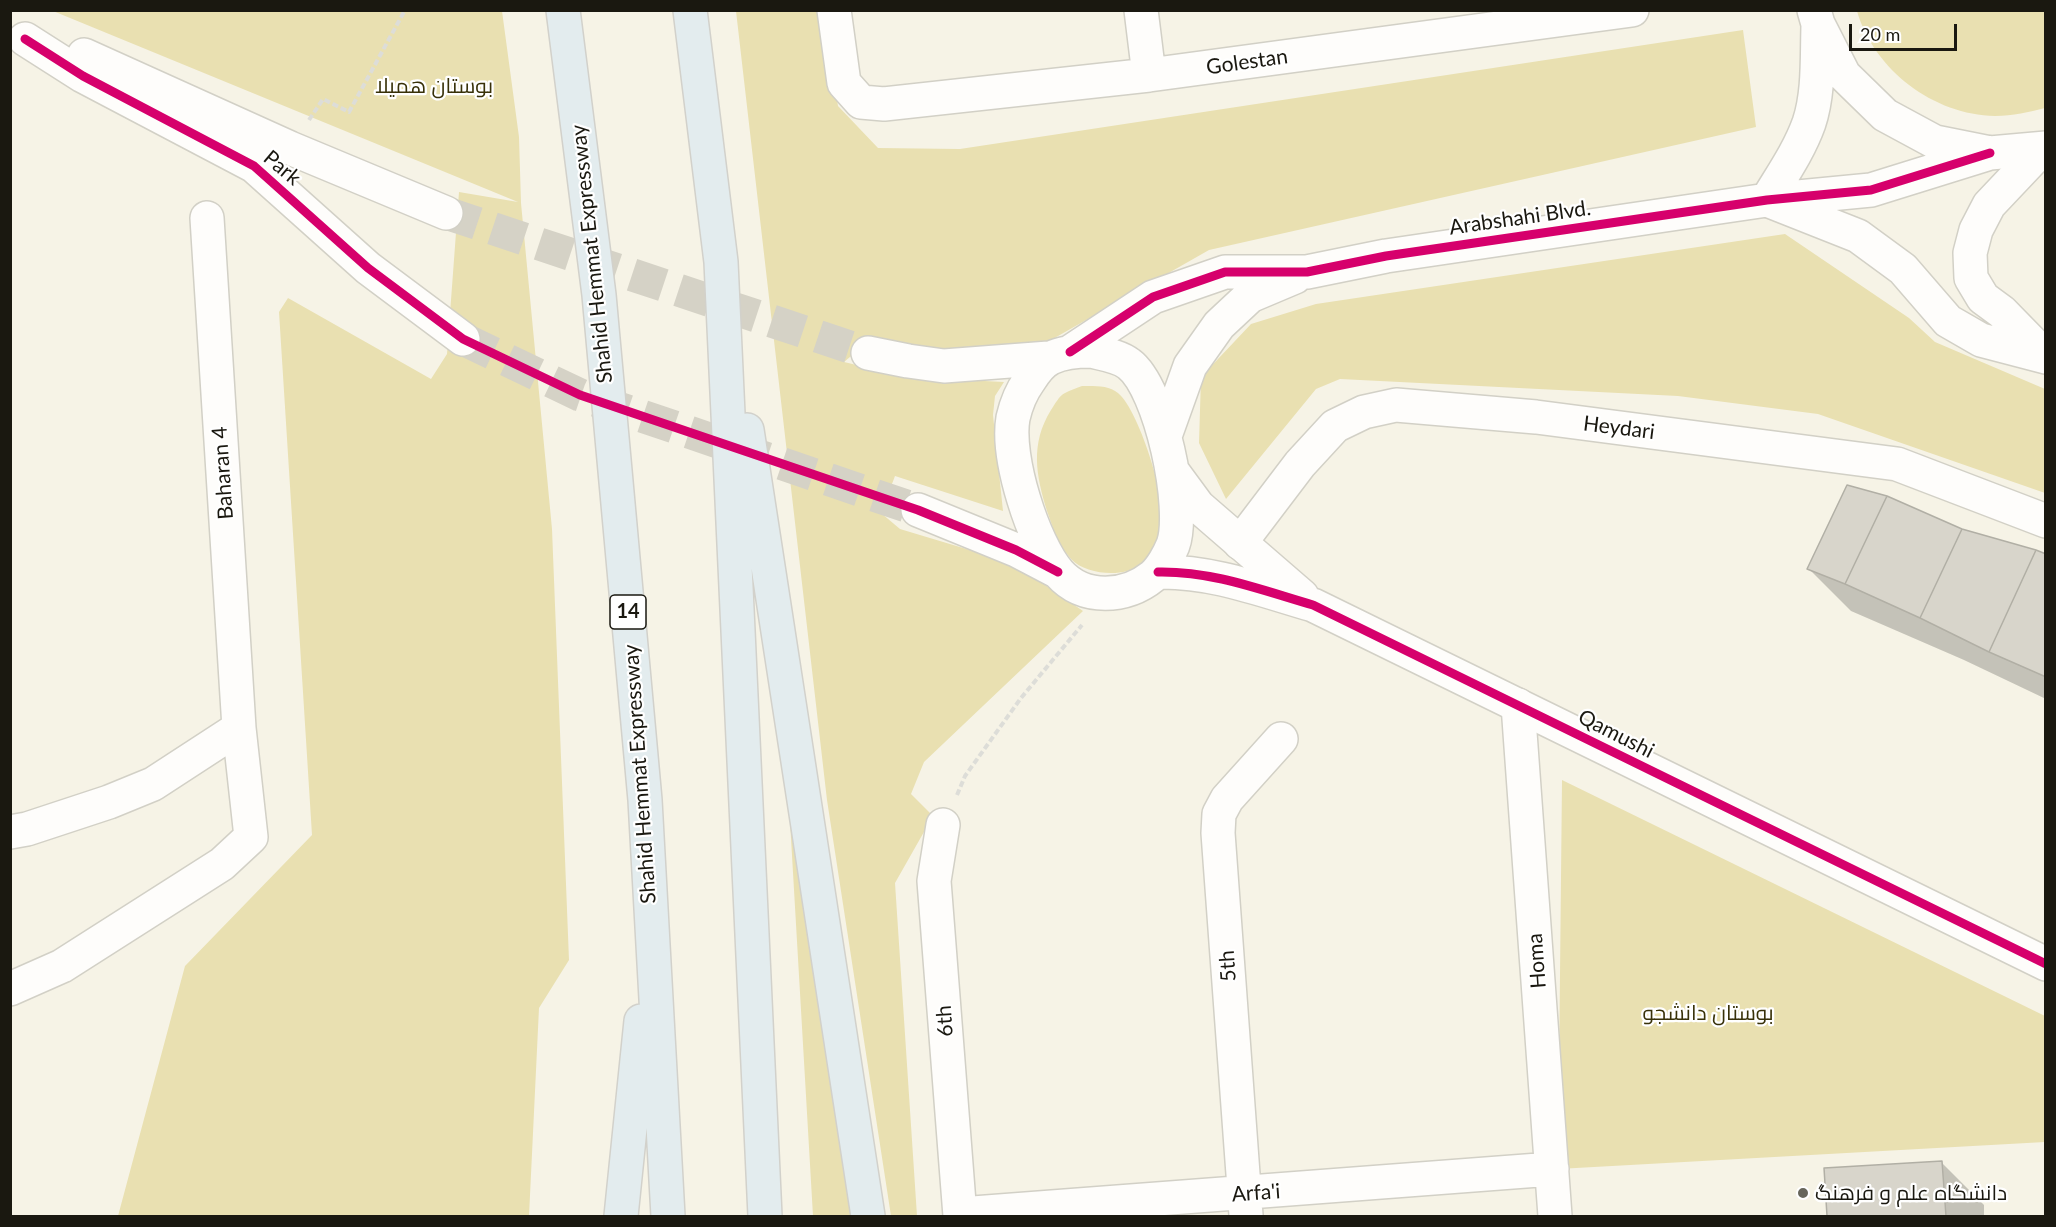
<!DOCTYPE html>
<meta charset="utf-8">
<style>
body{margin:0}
#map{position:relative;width:2056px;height:1227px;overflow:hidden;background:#f6f3e6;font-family:Lato,sans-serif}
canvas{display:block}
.frame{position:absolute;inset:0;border:12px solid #1a1810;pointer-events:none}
.scale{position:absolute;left:1849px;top:24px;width:108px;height:27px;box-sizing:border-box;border:3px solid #1a1810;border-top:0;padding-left:8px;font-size:18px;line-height:21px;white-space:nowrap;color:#1a1810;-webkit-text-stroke:4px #fff;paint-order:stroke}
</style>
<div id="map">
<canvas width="2056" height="1227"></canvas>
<div class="frame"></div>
<div class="scale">20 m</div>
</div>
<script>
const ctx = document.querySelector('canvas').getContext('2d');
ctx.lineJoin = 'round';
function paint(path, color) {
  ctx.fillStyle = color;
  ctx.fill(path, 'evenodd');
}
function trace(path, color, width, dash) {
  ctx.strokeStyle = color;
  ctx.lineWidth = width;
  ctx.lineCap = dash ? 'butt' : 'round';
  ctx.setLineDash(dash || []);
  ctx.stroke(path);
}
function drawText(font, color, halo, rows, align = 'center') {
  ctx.font = font + ' Lato,Cairo,sans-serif';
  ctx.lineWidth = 4.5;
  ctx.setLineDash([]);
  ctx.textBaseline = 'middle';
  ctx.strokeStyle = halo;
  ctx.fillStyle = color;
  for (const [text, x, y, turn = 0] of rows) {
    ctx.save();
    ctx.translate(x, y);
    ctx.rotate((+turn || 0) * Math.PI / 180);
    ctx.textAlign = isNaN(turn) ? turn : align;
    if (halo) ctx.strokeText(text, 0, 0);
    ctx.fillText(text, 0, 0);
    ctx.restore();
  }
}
const green = new Path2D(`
 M53 11H502L519 137 521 203 552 529 569 960 539 1008 529 1216H118L185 966 312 835 279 312 288 298 431 379 447 354 459 192 518 202Z
 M736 11H822L838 106 878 148 960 149 1743 30 1756 127 1209 250 1044 344 949 353 869 341 844 362 907 377 1004 382 995 396 993 415 1003 511 895 476 881 513 900 529 1013 563 1083 611 924 762 911 794 933 816 895 883 917 1216H891L827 800Z
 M1857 11H2045V108C2029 112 2013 116 1995 116 1934 115 1874 70 1857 11Z
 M1785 234 1909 318 1935 342 2045 389V493L1818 414 1678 396 1340 379 1316 389 1226 499 1199 443 1201 377 1251 324 1316 304Z
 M1082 386C1093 386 1109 385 1118 393 1140 411 1171 511 1162 538 1158 552 1141 567 1127 571 1110 576 1083 572 1071 559 1058 545 1053 528 1047 511 1036 475 1030 444 1051 410 1055 404 1059 396 1065 393 1070 390 1077 388 1082 386Z
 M1562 780 2045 1016V1142L1558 1169Z
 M789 804 847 1193 851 1216H813Z`);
const shadow = new Path2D(`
 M1961 530 2046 556V699L1964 660 1851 611 1809 569Z
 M1941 1162 1984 1205V1216H1828L1825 1170Z`);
const building = new Path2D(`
 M1847 485 1887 496 1845 584 1807 569Z
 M1887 496 1962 529 1920 618 1845 584Z
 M1962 529 2036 550 1989 652 1920 618Z
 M2036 550 2046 554V677L1989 652Z
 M1942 1161 1946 1216H1827L1824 1168Z`);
const tertiaryTunnel = new Path2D(`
 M446 213 868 353
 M463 339 580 395 918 510`);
const path = new Path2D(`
 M309 120 323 99 349 112 405 10
 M957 795 965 776 1021 698 1082 625`);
const minor = new Path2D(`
 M834 10 844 83 861 102 884 104 1149 75 1632 10
 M1141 10 1149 75
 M2042 149 1989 205 1976 230 1970 253 1971 278 1983 298 2002 312 2046 357
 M1767 200 1858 236 1903 269 1948 321 1981 340 2046 357
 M1240 543 1300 464 1335 426 1364 412 1396 405 1536 417 1897 464 2046 521
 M1518 705 1555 1216
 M943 825 934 881 960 1216
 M10 832 27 829 109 802 153 784 239 728
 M10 989 62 966 222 864 251 837 239 728 207 218
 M960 1214 1552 1169
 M1246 1215 1218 833 1219 814 1227 799 1281 739`);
const tertiary = new Path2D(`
 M1814 10 1818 24 1844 75 1885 115 1935 142 1990 153 2046 148
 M25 39 83 76 254 166 368 268 463 339
 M84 55 290 148 446 213
 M1767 200C1782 175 1799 151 1809 123 1819 93 1817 58 1818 26
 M1091 351C1103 354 1119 356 1129 364 1161 388 1186 509 1173 545 1169 555 1161 569 1153 576 1126 598 1084 601 1059 573 1033 543 1006 457 1013 418 1016 405 1021 392 1029 381 1034 373 1042 362 1051 358 1063 352 1077 351 1091 351Z
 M1070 352 1153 297 1225 272H1307L1386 256 1767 200 1871 190 1990 153
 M868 353 908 361 944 366 1049 358
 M1165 436 1190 366 1219 325 1250 296 1295 277
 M1173 472 1198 506 1302 596
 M918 510 1016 550 1058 572
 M1158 572C1213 571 1261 590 1313 605L2046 964`);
const trunk = new Path2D(`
 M563 10 599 295 645 800 668 1216
 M690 10 721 262 765 1216
 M747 430 868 1216
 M621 1216 641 1021`);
const cycleway = new Path2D(`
 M25 39 83 76 254 166 368 268 463 339 580 395 918 510 1016 550 1058 572
 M1070 352 1153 297 1225 272H1307L1386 256 1767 200 1871 190 1990 153
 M1158 572C1213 571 1261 590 1313 605L2046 964`);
const markers = [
 [1803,1193,6,"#67655b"]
];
const shields = [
 [628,612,36]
];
const shieldNames = [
 ["14",628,612]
];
const streetNames = [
 ["Golestan",1247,62,-8],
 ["Park",282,168,40],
 ["Arabshahi Blvd.",1520,218,-8],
 ["Shahid Hemmat Expressway",592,254,-96],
 ["Heydari",1619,428,7],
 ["Baharan 4",223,473,-94],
 ["Qamushi",1616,734,27],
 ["Shahid Hemmat Expressway",640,774,-94],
 ["Homa",1537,961,-94],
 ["5th",1228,966,-94],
 ["6th",945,1021,-94],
 ["Arfa'i",1256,1193,-4]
];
const parkNames = [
 ["بوستان همیلا",434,86],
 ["بوستان دانشجو",1708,1013]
];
const poiNames = [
 ["دانشگاه علم و فرهنگ",1815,1193]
];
paint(green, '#e9e0b1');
paint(shadow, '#0003');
paint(building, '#d8d5cb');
trace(building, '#b1afa5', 1.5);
trace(tertiaryTunnel, '#d5d2c6', 33, [33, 16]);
trace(minor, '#d2d0c6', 36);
trace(tertiary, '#d2d0c6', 36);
trace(trunk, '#d2d1cb', 36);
trace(path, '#ddddd8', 4, [6, 3]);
trace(minor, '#fefdfb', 33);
trace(tertiary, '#fefdfb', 33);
trace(trunk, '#e3ecee', 33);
trace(cycleway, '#d6006c', 9);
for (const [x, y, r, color] of markers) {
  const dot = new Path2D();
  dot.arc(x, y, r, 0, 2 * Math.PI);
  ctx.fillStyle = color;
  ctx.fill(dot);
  trace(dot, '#fff', 2);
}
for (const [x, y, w] of shields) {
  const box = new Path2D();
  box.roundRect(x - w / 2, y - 17, w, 34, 4.5);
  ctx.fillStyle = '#fff';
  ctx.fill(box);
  trace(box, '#1a1810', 1.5);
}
drawText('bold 20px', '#1a1810', null, shieldNames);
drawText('21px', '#1a1810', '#fff', streetNames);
drawText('21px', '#383108', '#fff', parkNames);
drawText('21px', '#1a1810', '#fff', poiNames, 'left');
</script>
